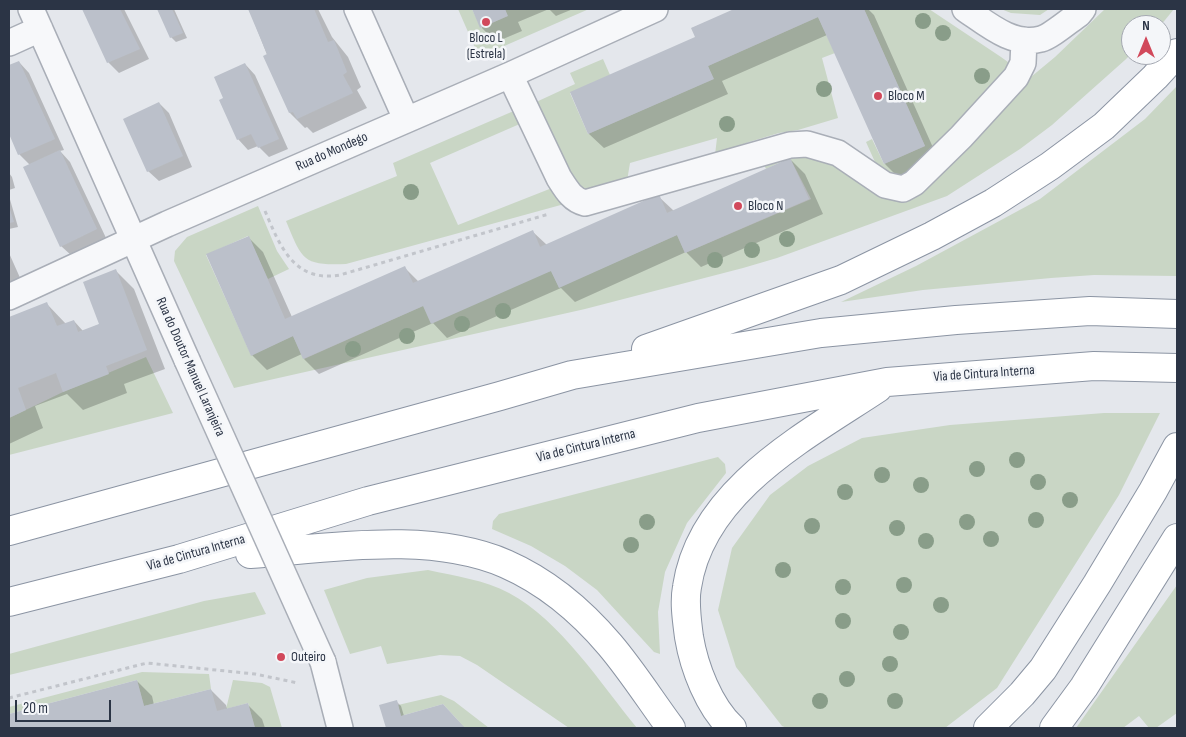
<!DOCTYPE html>
<style>
body{margin:0}
#map{position:relative;width:1186px;height:737px;overflow:hidden;background:#e4e7ec;font-family:"Sofia Sans Condensed",sans-serif}
canvas{display:block}
.frame{position:absolute;inset:0;border:10px solid #2b3445;pointer-events:none}
.north{position:absolute;left:1121px;top:15px;width:50px;height:50px;box-sizing:border-box;background:#f4f6f9;border:1px solid #a4a8b1;border-radius:50%;rotate:0deg;font-size:14px;font-weight:700;line-height:20px;text-align:center;color:#2b3445}
.north::after{content:'';display:block;margin:auto;width:18px;height:22px;background:#d1495b;clip-path:polygon(50% 0,100% 100%,50% 72%,0 100%)}
.scale{position:absolute;left:15px;top:700px;width:96px;height:22px;box-sizing:border-box;border:2px solid #2b3445;border-top:0;padding-left:6px;font-size:15px;line-height:18px;white-space:nowrap;color:#2b3445;-webkit-text-stroke:4px #f4f6f9;paint-order:stroke}
</style>
<div id="map">
<canvas width="1186" height="737"></canvas>
<div class="frame"></div>
<div class="north">N</div>
<div class="scale">20 m</div>
</div>
<script>
const ctx = document.querySelector('canvas').getContext('2d');
ctx.lineJoin = 'round';
function paint(path, color) {
  ctx.fillStyle = color;
  ctx.fill(path, 'evenodd');
}
function trace(path, color, width, dash) {
  ctx.strokeStyle = color;
  ctx.lineWidth = width;
  ctx.lineCap = dash ? 'butt' : 'round';
  ctx.setLineDash(dash || []);
  ctx.stroke(path);
}
function drawText(font, color, halo, rows, align = 'center') {
  ctx.font = font + ' "Sofia Sans Condensed",sans-serif';
  ctx.lineWidth = 5;
  ctx.setLineDash([]);
  ctx.textBaseline = 'middle';
  ctx.strokeStyle = halo;
  ctx.fillStyle = color;
  for (const [text, x, y, turn = 0] of rows) {
    ctx.save();
    ctx.translate(x, y);
    ctx.rotate((+turn || 0) * Math.PI / 180);
    ctx.textAlign = isNaN(turn) ? turn : align;
    if (halo) ctx.strokeText(text, 0, 0);
    ctx.fillText(text, 0, 0);
    ctx.restore();
  }
}
const green = new Path2D(`
 M458 9H472L481 28 507 16 505 9H589L479 57Z
 M864 9H929L1001 57 1008 62 1010 71 905 180 879 171 866 142 872 139 884 164 925 146Z
 M1001 9H1049L1040 15 1011 13Z
 M1105 9H1174L1161 25H1131V54L1125 60 1052 125 1020 149 947 196 777 258 743 268 585 309 234 388 174 261 175 251 187 237 258 206 277 251 289 269 268 279 248 236 206 255 251 355 293 336 304 359 423 306 551 271 559 287 677 235 685 253 811 199 790 158 766 169 763 162 791 152 824 157 890 194 1055 57Z
 M818 17 835 53 822 58 838 118 798 130 779 133 749 142 715 155 717 138 630 163 627 181 578 192 534 103 575 84 570 73 603 59 610 75 570 93 588 134 713 79 708 66Z
 M1177 86V276L1094 275 1051 278 923 290 841 302 916 266 1040 199 1145 119Z
 M516 110 522 123 430 163 458 225 552 188 568 203 346 264C302 266 302 259 286 221L397 176 393 163Z
 M146 357 173 413 9 455V418L63 392Z
 M1104 413H1160L1119 495 997 688 945 728H787L782 726 736 667 718 610 732 548 770 495 808 466 862 438 950 425Z
 M718 457 725 464 726 473 687 523 665 572 658 612 660 654 654 652 597 590 565 566 531 546 492 529 493 521 499 514Z
 M428 570C455 576 485 580 509 593 560 620 601 684 637 728H569L477 665 460 656 440 655 387 664 381 646 350 654 324 590 367 578Z
 M1177 585V713L1156 728H1149L1139 716 1123 728H1076Z
 M255 592 266 614 9 675V654L204 601Z
 M142 672 209 674 211 689 144 706 137 680 9 714V707Z
 M233 680 262 683 270 687 282 728H255L248 703 226 709Z
 M441 695 454 701 489 728H465L443 704 401 716 398 705Z`);
const shadow = new Path2D(`
 M83 9H124L149 59 119 73 108 62Z
 M159 9H174L187 38 176 42 171 37Z
 M249 9H318L332 37 348 57 361 87 357 90 367 108 313 133 307 127 305 128 290 113Z
 M473 9H573L556 16 549 9 518 22 522 31 496 42 481 27Z
 M737 9H868L874 15 939 161 899 178 885 164 827 35 722 81 728 94 604 148 589 134 572 93 697 38 692 28Z
 M19 62 29 73 64 150 60 151 70 162 107 240 72 256 61 246 30 165 19 154 9 131V67Z
 M245 64 255 75 288 149 269 157 258 146 248 150 238 139Z
 M159 103 169 113 192 167 159 181 148 171Z
 M790 159 805 174 823 214 701 267 686 252 575 302 561 288 447 338 433 323 319 374 304 359 302 354 267 370 252 355 248 237 263 252 292 317 405 268 419 282 533 232 547 245 658 196 674 211Z
 M9 173 12 177 15 188 9 190Z
 M9 196 18 227 9 229Z
 M9 253 21 280 9 286Z
 M116 271 134 289 165 369 124 384 127 393 83 410 67 394 35 406 43 428 9 444V318L47 304 66 324 74 321 83 331 100 324Z
 M137 681 152 696 154 705 211 690 226 705 227 710 247 704 262 719 265 728H9V716Z
 M396 701 401 706 404 716 443 706 465 728H387L381 706Z`);
const building = new Path2D(`
 M82 9H120L140 49 107 63Z
 M157 9H172L183 33 170 38Z
 M248 9H314L328 42 334 40 347 72 343 75 353 93 297 119 293 112 289 113 263 56 267 54Z
 M472 9H505L508 16 480 28Z
 M734 9H864L925 146 884 164 818 17 708 66 714 79 588 134 570 92 695 37 691 28Z
 M19 61 55 139 18 155 9 134V65Z
 M245 63 279 139 258 148 251 134 237 140 219 100 223 98 214 77Z
 M159 102 183 156 147 172 123 119Z
 M60 150 97 229 60 247 23 167Z
 M790 158 809 199 685 253 677 235 559 288 551 271 431 324 423 306 303 359 293 336 251 356 206 254 249 236 285 319 405 266 413 283 533 230 540 247 659 194 667 213Z
 M9 207 14 222 9 223Z
 M116 269 147 350 106 366 109 374 63 392 56 373 18 388 26 410 9 418V317L47 302 57 326 74 320 78 332 99 324 83 282Z
 M137 680 144 706 211 689 217 711 248 703 255 728H9V714Z
 M397 700 401 716 443 704 465 728H386L379 705Z`);
const path = new Path2D(`
 M265 211C280 246 294 283 340 275L549 214
 M9 698 147 663 255 674 298 683`);
const street = new Path2D(`
 M31 9 187 360
 M357 9 406 119
 M965 9C986 23 1013 47 1041 39 1050 37 1070 20 1079 14L1083 9
 M9 43 40 29
 M510 75 559 178C566 189 572 200 585 203L790 145 807 144 838 153 885 185 903 189 914 183 961 137 1016 77 1023 63 1024 40
 M9 297 167 224 510 75 655 9
 M323 662 340 728`);
const highway = new Path2D(`
 M646 349 841 280 932 236 993 203 1050 166 1104 126 1155 77 1177 53
 M9 531 500 396 572 375 821 333 956 320 1090 311 1177 314
 M250 554C331 548 430 531 506 564 547 582 582 612 610 645 632 671 651 701 671 728
 M9 602 179 559 368 501 698 418 887 382 1094 366 1177 368
 M732 728C709 707 694 667 689 637 687 621 684 603 687 587 701 491 804 437 878 388
 M988 728 1022 694 1043 669 1097 584 1153 491 1177 447
 M1054 728 1084 687 1177 538`);
const streetBridge = new Path2D(`
 M187 360 323 662`);
const trees = [
 [923,21],
 [943,33],
 [982,76],
 [824,89],
 [727,124],
 [411,192],
 [787,239],
 [752,250],
 [715,260],
 [503,311],
 [462,324],
 [407,336],
 [353,349],
 [1017,460],
 [977,469],
 [882,475],
 [1038,482],
 [921,485],
 [845,492],
 [1070,500],
 [1036,520],
 [647,522],
 [967,522],
 [812,526],
 [897,528],
 [991,539],
 [926,541],
 [631,545],
 [783,570],
 [904,585],
 [843,587],
 [941,605],
 [843,621],
 [901,632],
 [890,664],
 [847,679],
 [820,701],
 [895,701]
];
const markers = [
 [486,22,5,"#d1495b"],
 [878,96,5,"#d1495b"],
 [738,206,5,"#d1495b"],
 [281,657,5,"#d1495b"]
];
const poiNames = [
 ["Bloco L",486,38,"center"],
 ["(Estrela)",486,54,"center"],
 ["Bloco M",888,96],
 ["Bloco N",748,206],
 ["Outeiro",291,657]
];
const streetNames = [
 ["Rua do Mondego",332,152,-24],
 ["Rua do Doutor Manuel Laranjeira",190,367,66],
 ["Via de Cintura Interna",984,374,-4],
 ["Via de Cintura Interna",586,446,-14],
 ["Via de Cintura Interna",196,553,-16]
];
paint(green, '#c9d6c5');
paint(shadow, '#0003');
paint(building, '#bbc0ca');
trace(street, '#a9aeb7', 28);
trace(highway, '#8b94a3', 30);
trace(path, '#c2c5cb', 3, [4, 4]);
trace(street, '#f7f8fa', 25);
trace(highway, '#fff', 28);
trace(streetBridge, '#a9aeb7', 28, []);
trace(streetBridge, '#f7f8fa', 25);
ctx.fillStyle = '#899d89';
for (const [x, y] of trees) {
  ctx.beginPath();
  ctx.arc(x, y, 8, 0, 2 * Math.PI);
  ctx.fill();
}
for (const [x, y, r, color] of markers) {
  const dot = new Path2D();
  dot.arc(x, y, r, 0, 2 * Math.PI);
  ctx.fillStyle = color;
  ctx.fill(dot);
  trace(dot, '#f4f6f9', 2);
}
drawText('14px', '#2b3445', '#f4f6f9', poiNames, 'left');
drawText('14px', '#2b3445', '#f4f6f9', streetNames);
</script>
